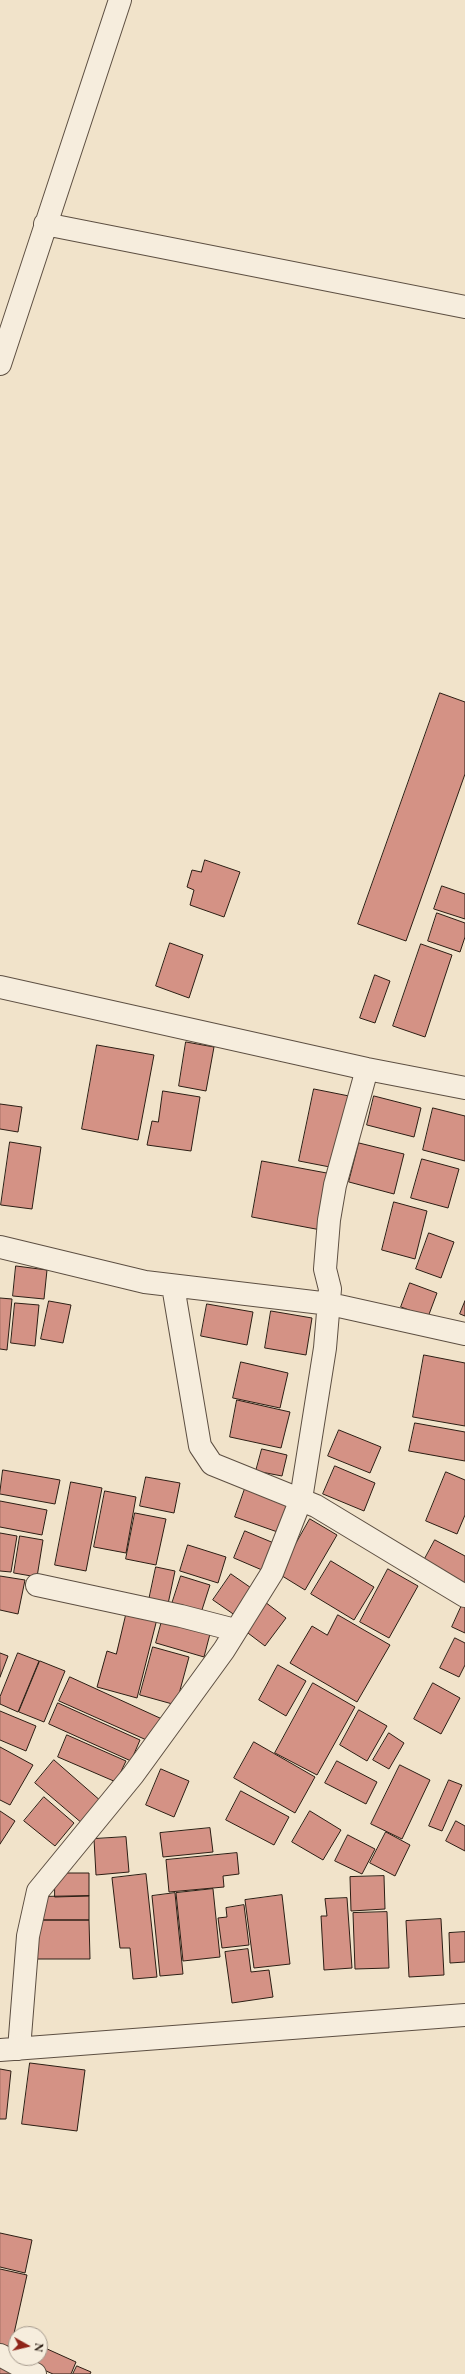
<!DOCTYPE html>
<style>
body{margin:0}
#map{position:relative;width:465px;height:2374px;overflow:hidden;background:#f1e3ca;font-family:"EB Garamond",serif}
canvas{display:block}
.north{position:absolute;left:8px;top:2326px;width:40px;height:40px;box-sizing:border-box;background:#f6eddd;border:1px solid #a59a8d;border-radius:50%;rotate:98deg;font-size:11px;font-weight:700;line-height:16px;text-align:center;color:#2c1e14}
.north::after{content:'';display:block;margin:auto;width:14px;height:18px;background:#8f2418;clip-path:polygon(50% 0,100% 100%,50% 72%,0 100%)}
</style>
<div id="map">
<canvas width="465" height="2374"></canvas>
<div class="north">N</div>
</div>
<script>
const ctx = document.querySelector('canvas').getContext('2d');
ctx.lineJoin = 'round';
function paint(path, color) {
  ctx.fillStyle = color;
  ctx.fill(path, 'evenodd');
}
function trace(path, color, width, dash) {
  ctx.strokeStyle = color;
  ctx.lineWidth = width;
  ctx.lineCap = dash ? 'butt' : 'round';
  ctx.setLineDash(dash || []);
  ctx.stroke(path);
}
const building = new Path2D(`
 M440 693 465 702V774L406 941 358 924Z
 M205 860 240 872 224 917 190 905 194 890 187 887 192 870 201 872Z
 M442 886 465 894V919L434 909Z
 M437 913 465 923V937L460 952 428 941Z
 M170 943 203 955 189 998 156 986Z
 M421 944 452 955 425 1037 393 1026Z
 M375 975 390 981 375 1023 360 1018Z
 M186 1042 214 1047 206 1091 179 1086Z
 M97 1045 154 1055 138 1140 82 1129Z
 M314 1089 349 1096 335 1168 299 1161Z
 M163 1091 200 1097 191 1151 147 1145 152 1121 158 1122Z
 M374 1096 421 1108 414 1137 367 1125Z
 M0 1104 22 1107 18 1132 0 1129Z
 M433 1108 465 1116V1161L423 1150Z
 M10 1142 41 1147 32 1209 1 1205Z
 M359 1143 404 1154 394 1194 349 1182Z
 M422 1159 459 1169 448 1208 411 1198Z
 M262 1161 332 1174 321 1230 252 1217Z
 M394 1202 427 1211 415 1259 382 1250Z
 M429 1233 454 1242 441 1278 416 1269Z
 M16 1266 47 1270 44 1299 13 1296Z
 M410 1283 437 1293 428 1317 401 1307Z
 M0 1298 12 1299 7 1350 0 1349Z
 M49 1301 71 1305 63 1343 41 1339Z
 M465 1301V1316L460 1314Z
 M15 1303 39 1305 35 1346 11 1343Z
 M207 1304 253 1312 247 1345 201 1336Z
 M271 1311 312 1318 306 1355 265 1348Z
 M424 1355 465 1363V1426L413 1417Z
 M241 1362 288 1373 280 1408 233 1398Z
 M237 1400 290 1412 281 1448 230 1437Z
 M415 1423 465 1432V1461L409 1451Z
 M339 1430 381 1447 370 1473 328 1456Z
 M262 1449 287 1455 282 1476 256 1471Z
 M335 1466 375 1483 364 1511 323 1494Z
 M3 1470 60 1480 55 1504 0 1494Z
 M446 1472 465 1480V1515L457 1534 426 1521Z
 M146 1477 180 1483 174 1513 140 1506Z
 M71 1482 102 1488 86 1571 55 1565Z
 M247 1483 298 1501 286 1535 235 1517Z
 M105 1491 136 1497 126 1553 94 1547Z
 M0 1501 47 1510 42 1535 0 1527Z
 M135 1513 166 1519 156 1565 126 1559Z
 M310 1519 337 1535 305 1590 279 1574Z
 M245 1531 281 1546 269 1573 234 1558Z
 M0 1533 17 1536 11 1572 0 1571Z
 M20 1536 43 1540 37 1577 14 1573Z
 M435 1540 465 1556V1590L421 1566Z
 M188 1545 226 1557 218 1583 180 1571Z
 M331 1561 374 1587 354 1620 311 1594Z
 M156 1567 175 1571 168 1604 149 1600Z
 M388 1569 418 1586 389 1638 360 1622Z
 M231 1574 257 1592 239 1618 213 1600Z
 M0 1576 25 1580 18 1614 0 1610Z
 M181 1576 210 1585 200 1616 171 1607Z
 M265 1602 286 1618 265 1646 244 1630Z
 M462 1605 465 1606V1633L452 1627Z
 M127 1611 157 1619 137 1698 97 1687 107 1651 116 1654Z
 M338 1615 390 1645 357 1702 290 1663 312 1626 327 1635Z
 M163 1617 211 1630 204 1657 156 1643Z
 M455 1638 465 1643V1665L459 1677 440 1668Z
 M153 1647 189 1657 176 1705 140 1695Z
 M0 1653 8 1656 0 1677Z
 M18 1653 39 1661 18 1712 0 1704V1697Z
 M40 1661 65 1671 44 1722 19 1712Z
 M278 1665 306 1681 286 1716 259 1700Z
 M70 1677 162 1719 151 1742 59 1701Z
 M313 1683 355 1707 317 1775 275 1753Z
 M433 1683 460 1698 441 1734 414 1719Z
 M58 1703 140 1740 131 1761 49 1724Z
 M359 1710 387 1726 367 1761 340 1745Z
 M0 1711 36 1726 26 1751 0 1740Z
 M389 1733 404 1743 389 1769 373 1760Z
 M67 1735 126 1761 116 1782 58 1757Z
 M254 1742 315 1777 295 1813 234 1778Z
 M0 1747 33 1765 10 1805 0 1800Z
 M54 1760 102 1802 83 1824 35 1783Z
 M337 1761 377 1782 366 1804 325 1783Z
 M400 1765 430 1780 402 1839 371 1824Z
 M161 1769 189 1781 174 1817 146 1805Z
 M449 1780 462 1785 442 1831 429 1826Z
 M241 1791 289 1817 274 1845 226 1820Z
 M44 1797 74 1823 55 1846 24 1821Z
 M0 1811 15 1821 0 1844Z
 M310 1811 341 1830 323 1860 292 1842Z
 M456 1821 465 1826V1851L446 1841Z
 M210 1828 213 1852 163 1857 160 1833Z
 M386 1832 410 1845 395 1876 370 1863Z
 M348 1835 375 1849 362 1874 335 1861Z
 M126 1837 129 1872 96 1875 94 1839Z
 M237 1853 239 1874 223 1876 224 1887 169 1892 166 1860Z
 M55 1873H89V1896L55 1897Z
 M146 1874 157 1977 133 1979 130 1948H120L112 1878Z
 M384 1876 385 1909 351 1911 350 1877Z
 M213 1889 220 1957 183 1961 176 1893Z
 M175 1893 183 1974 160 1976 152 1896Z
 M282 1895 290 1964 254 1968 245 1900Z
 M89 1896V1920H36V1897Z
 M347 1898 352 1968 324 1970 321 1916H327L325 1899Z
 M244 1905 249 1945 222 1948 218 1918 227 1917 226 1908Z
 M387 1912 389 1968 355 1969 353 1913Z
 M441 1919 444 1975 409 1977 406 1921Z
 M36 1920H89L90 1959H36Z
 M465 1932V1962L450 1963 449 1933Z
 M248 1949 251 1972 269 1970 273 1997 232 2003 225 1952Z
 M30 2063 85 2070 77 2131 22 2124Z
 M0 2069 11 2071 6 2119H0Z
 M0 2233 32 2240 25 2273 0 2267Z
 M0 2269 27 2275 11 2347 0 2344Z
 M45 2348 76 2362 71 2374H53L37 2367Z
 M0 2365 16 2374H0Z
 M77 2366 91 2372 90 2374H73Z`);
const minor = new Path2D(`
 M45 224 465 307
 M0 364 120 0
 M0 987 367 1069 465 1088
 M0 1247 145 1282 330 1304 465 1334
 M173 1286 200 1446 212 1464 316 1506 465 1596
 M37 1585 181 1616 235 1630
 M19 2049 28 1936 38 1891 133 1775 224 1650 272 1573 301 1499 325 1348 330 1289 325 1269 329 1220 335 1185 367 1069
 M0 2050 465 2015
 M0 2355 35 2374`);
paint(building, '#d49285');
trace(building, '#2c1e14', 1);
trace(minor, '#5d4f42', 24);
trace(minor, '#f6eddd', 22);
</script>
